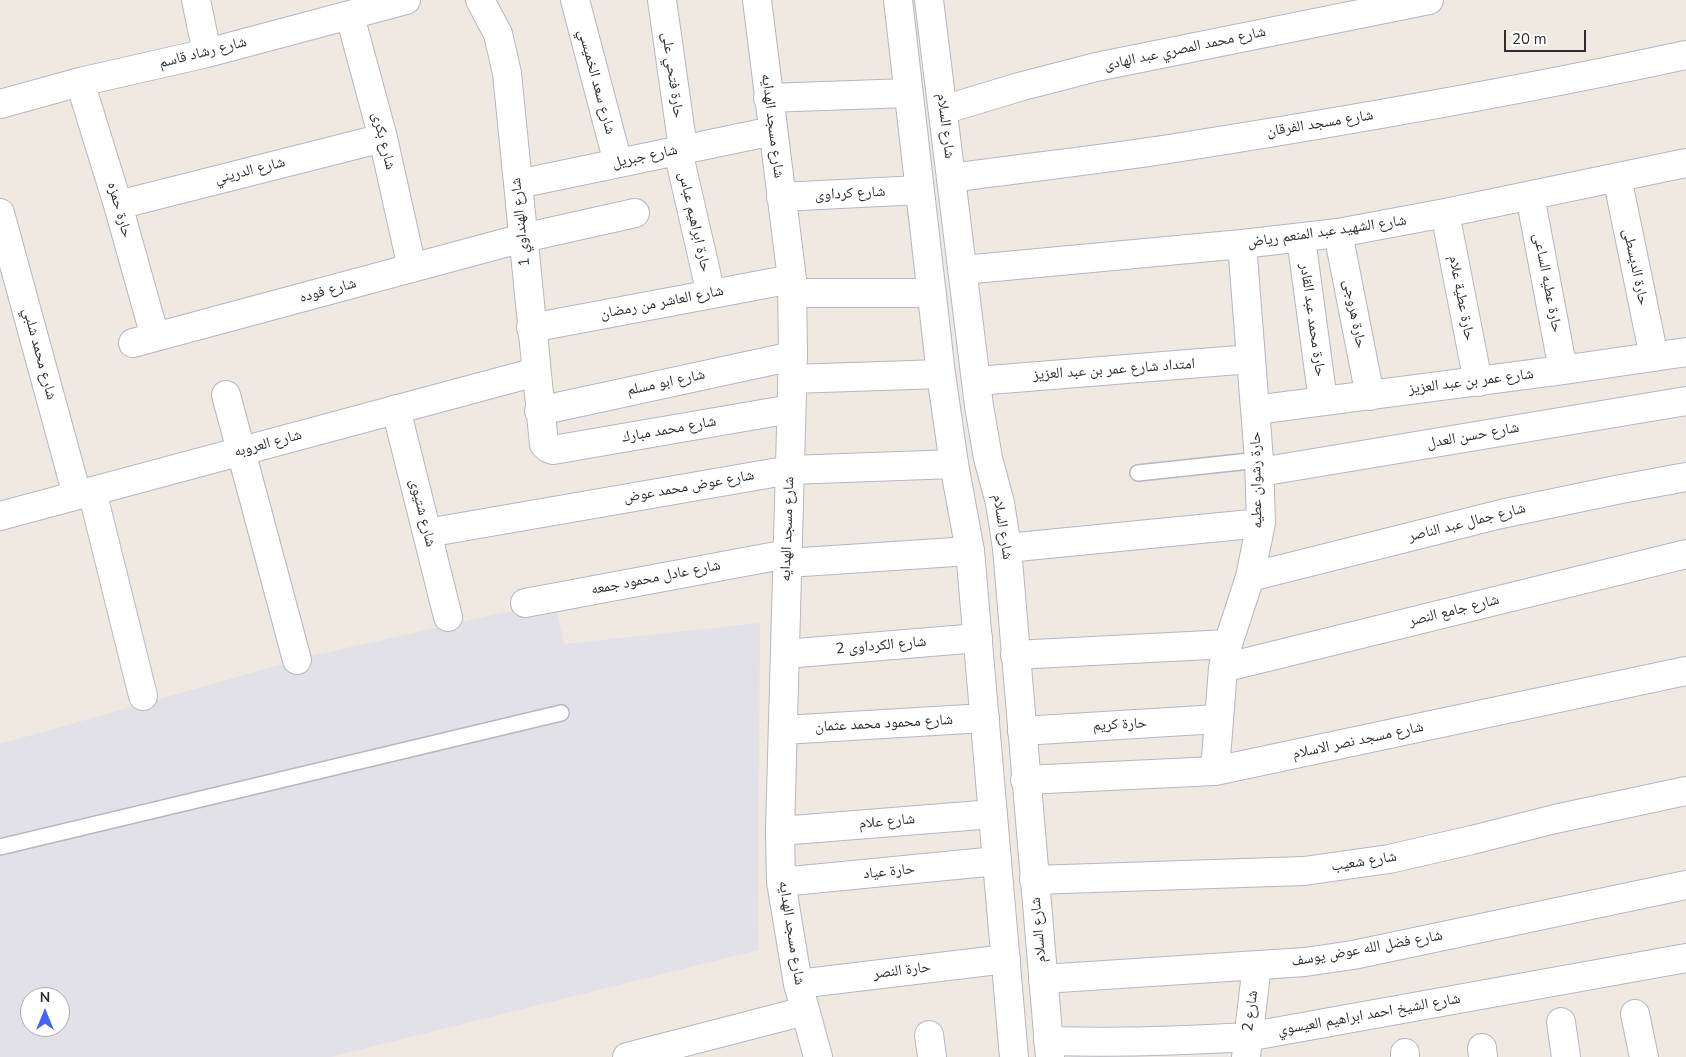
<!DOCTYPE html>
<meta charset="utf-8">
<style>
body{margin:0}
#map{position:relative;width:1686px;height:1057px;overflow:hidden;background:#efe9e1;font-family:"Nunito Sans",sans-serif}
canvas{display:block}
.north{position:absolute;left:20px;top:987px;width:50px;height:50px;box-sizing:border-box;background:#fff;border:1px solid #ababab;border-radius:50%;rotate:0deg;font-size:14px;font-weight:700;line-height:20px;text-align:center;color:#2e2e2e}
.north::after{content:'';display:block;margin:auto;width:18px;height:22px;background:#4264fb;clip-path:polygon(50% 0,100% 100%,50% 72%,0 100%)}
.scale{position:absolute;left:1504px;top:30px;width:82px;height:22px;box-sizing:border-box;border:2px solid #2e2e2e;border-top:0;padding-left:6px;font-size:15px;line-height:18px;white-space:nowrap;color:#2e2e2e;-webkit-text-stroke:4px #fff;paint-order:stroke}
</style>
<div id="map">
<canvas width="1686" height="1057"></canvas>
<div class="north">N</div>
<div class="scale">20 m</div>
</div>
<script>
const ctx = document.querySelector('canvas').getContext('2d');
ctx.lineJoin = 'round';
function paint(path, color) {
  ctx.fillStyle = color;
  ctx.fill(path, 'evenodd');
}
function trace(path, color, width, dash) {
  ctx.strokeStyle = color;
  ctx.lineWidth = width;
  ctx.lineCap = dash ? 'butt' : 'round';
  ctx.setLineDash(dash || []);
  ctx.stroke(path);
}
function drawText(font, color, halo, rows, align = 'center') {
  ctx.font = font + ' "Nunito Sans","Noto Naskh Arabic",sans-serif';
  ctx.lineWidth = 4.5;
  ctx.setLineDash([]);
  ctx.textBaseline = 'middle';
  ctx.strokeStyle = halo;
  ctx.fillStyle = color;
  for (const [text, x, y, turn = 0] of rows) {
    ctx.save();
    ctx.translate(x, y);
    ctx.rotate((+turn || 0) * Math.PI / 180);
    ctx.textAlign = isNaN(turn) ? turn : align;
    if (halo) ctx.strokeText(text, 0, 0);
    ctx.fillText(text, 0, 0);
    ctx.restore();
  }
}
const industrial = new Path2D(`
 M555 601 564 644 760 623 758 924 759 950 331 1057H0V744L311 656ZM30 997H60V1027H30Z`);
const lane = new Path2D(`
 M1138 473 1259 460
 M0 847 561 713`);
const street = new Path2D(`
 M196 0 207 53
 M480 0 498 34 507 73 544 444 548 448 553 450 791 409
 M575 0 618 163
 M662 0 683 149
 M757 0 792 279 793 356 780 831 781 882 798 984 818 1057
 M350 16 383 138 412 268
 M80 82 118 205 155 337
 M768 98 908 93
 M0 104 80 82 207 53 406 0
 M943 110 1019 87 1096 67 1429 0
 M678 151 711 294
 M1617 177 1654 357
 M951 178C1024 168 1097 160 1169 149 1342 122 1515 92 1686 55
 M518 184 773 131
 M1530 196 1563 370
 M781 197 919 190
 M118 205 383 138
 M0 213 77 495
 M1445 213 1478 382
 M1338 233 1370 396
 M1301 238 1323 401
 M963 270 1242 244 1338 233 1445 213 1686 163
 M792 293H931
 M531 328 792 279
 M133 343 523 238 635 213
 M792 379 941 374
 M977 381 1251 359
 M226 395 297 660
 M396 409 448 617
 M1255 410 1563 370 1686 352
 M539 411 793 356
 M1260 472 1686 401
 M92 491 143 696
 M0 516 536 372
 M427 533 790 470 954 464
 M1007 548 1261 523
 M787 563 970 551
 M1250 577 1501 514 1621 489 1686 477
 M525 603 787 554
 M785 654 978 638
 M1015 655 1228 644
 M1223 668 1686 554
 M783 730 985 718
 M1022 731 1218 719
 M1215 771 1223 668 1228 644 1250 577 1261 523 1259 460 1242 244
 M1025 780 1215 771 1686 671
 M780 831 993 814
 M1034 880 1304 871 1389 859 1472 840 1555 819 1686 791
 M781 882 997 861
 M1043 979 1305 962 1353 955 1686 885
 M798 984 1006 959
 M1635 1014 1644 1057
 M1561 1022 1566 1057
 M929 1035 932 1057
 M1048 1041C1115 1043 1181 1041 1247 1037L1686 958
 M1482 1048 1483 1057
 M1405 1053V1057
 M627 1057 805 1011
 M1246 1057 1257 965`);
const secondary = new Path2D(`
 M898 0 941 374 954 464 970 551 1014 1057
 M929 0 979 406 988 458 1000 503 1007 548 1050 1057`);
const streetNames = [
 ["شارع محمد المصري عبد الهادى",1185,49,-12],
 ["شارع رشاد قاسم",203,53,-14],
 ["حارة فتحي على",672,75,82],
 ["شارع سعد الخميسي",596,82,75],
 ["شارع مسجد الفرقان",1320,124,-9],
 ["شارع مسجد الهدايه",772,126,83],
 ["شارع السلام",945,126,83],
 ["شارع بكرى",383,141,76],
 ["شارع جبريل",645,157,-12],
 ["شارع الدريني",250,171,-14],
 ["شارع كرداوى",850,194,-3],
 ["حارة حمزه",119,210,74],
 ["شارع الهنداوي 1",521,222,-96],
 ["حارة ابراهيم عباس",694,222,77],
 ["شارع الشهيد عبد المنعم رياض",1327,232,-8],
 ["حارة الديسطى",1635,267,78],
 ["حارة عطيه الساعى",1547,283,79],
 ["شارع فوده",328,291,-15],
 ["حارة عطية علام",1461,298,79],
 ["شارع العاشر من رمضان",662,303,-11],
 ["حارة هروجى",1354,314,79],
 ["حارة محمد عبد القادر",1312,320,82],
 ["شارع محمد شلبي",39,354,75],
 ["امتداد شارع عمر بن عبد العزيز",1114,370,-4],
 ["شارع عمر بن عبد العزيز",1471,382,-7],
 ["شارع ابو مسلم",666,383,-12],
 ["شارع محمد مبارك",669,430,-10],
 ["شارع حسن العدل",1473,436,-10],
 ["شارع العروبه",268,444,-15],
 ["حارة رشوان عطيه",1257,480,-91],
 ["شارع عوض محمد عوض",689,487,-10],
 ["شارع شتيوى",422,513,76],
 ["شارع جمال عبد الناصر",1467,523,-14],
 ["شارع السلام",1002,527,81],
 ["شارع مسجد الهدايه",788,529,-88],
 ["شارع عادل محمود جمعه",656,578,-11],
 ["شارع جامع النصر",1454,611,-14],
 ["شارع الكرداوى 2",881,646,-5],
 ["شارع محمود محمد عثمان",884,724,-3],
 ["حارة كريم",1120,725,-3],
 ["شارع مسجد نصر الاسلام",1358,741,-12],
 ["شارع علام",887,822,-5],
 ["شارع شعيب",1364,862,-9],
 ["حارة عياد",889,872,-6],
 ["شارع السلام",1039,930,-95],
 ["شارع مسجد الهدايه",791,933,81],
 ["شارع فضل الله عوض يوسف",1367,949,-10],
 ["حارة النصر",902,971,-7],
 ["شارع 2",1251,1011,-83],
 ["شارع الشيخ احمد ابراهيم العيسوي",1369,1015,-10]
];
paint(industrial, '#e3e1e8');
trace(lane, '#b4b7c1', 18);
trace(street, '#b4b7c1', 30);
trace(secondary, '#b4b7c1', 30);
trace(lane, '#fff', 15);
trace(street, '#fff', 28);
trace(secondary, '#fff', 28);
drawText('15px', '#2e2e2e', '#fff', streetNames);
</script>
